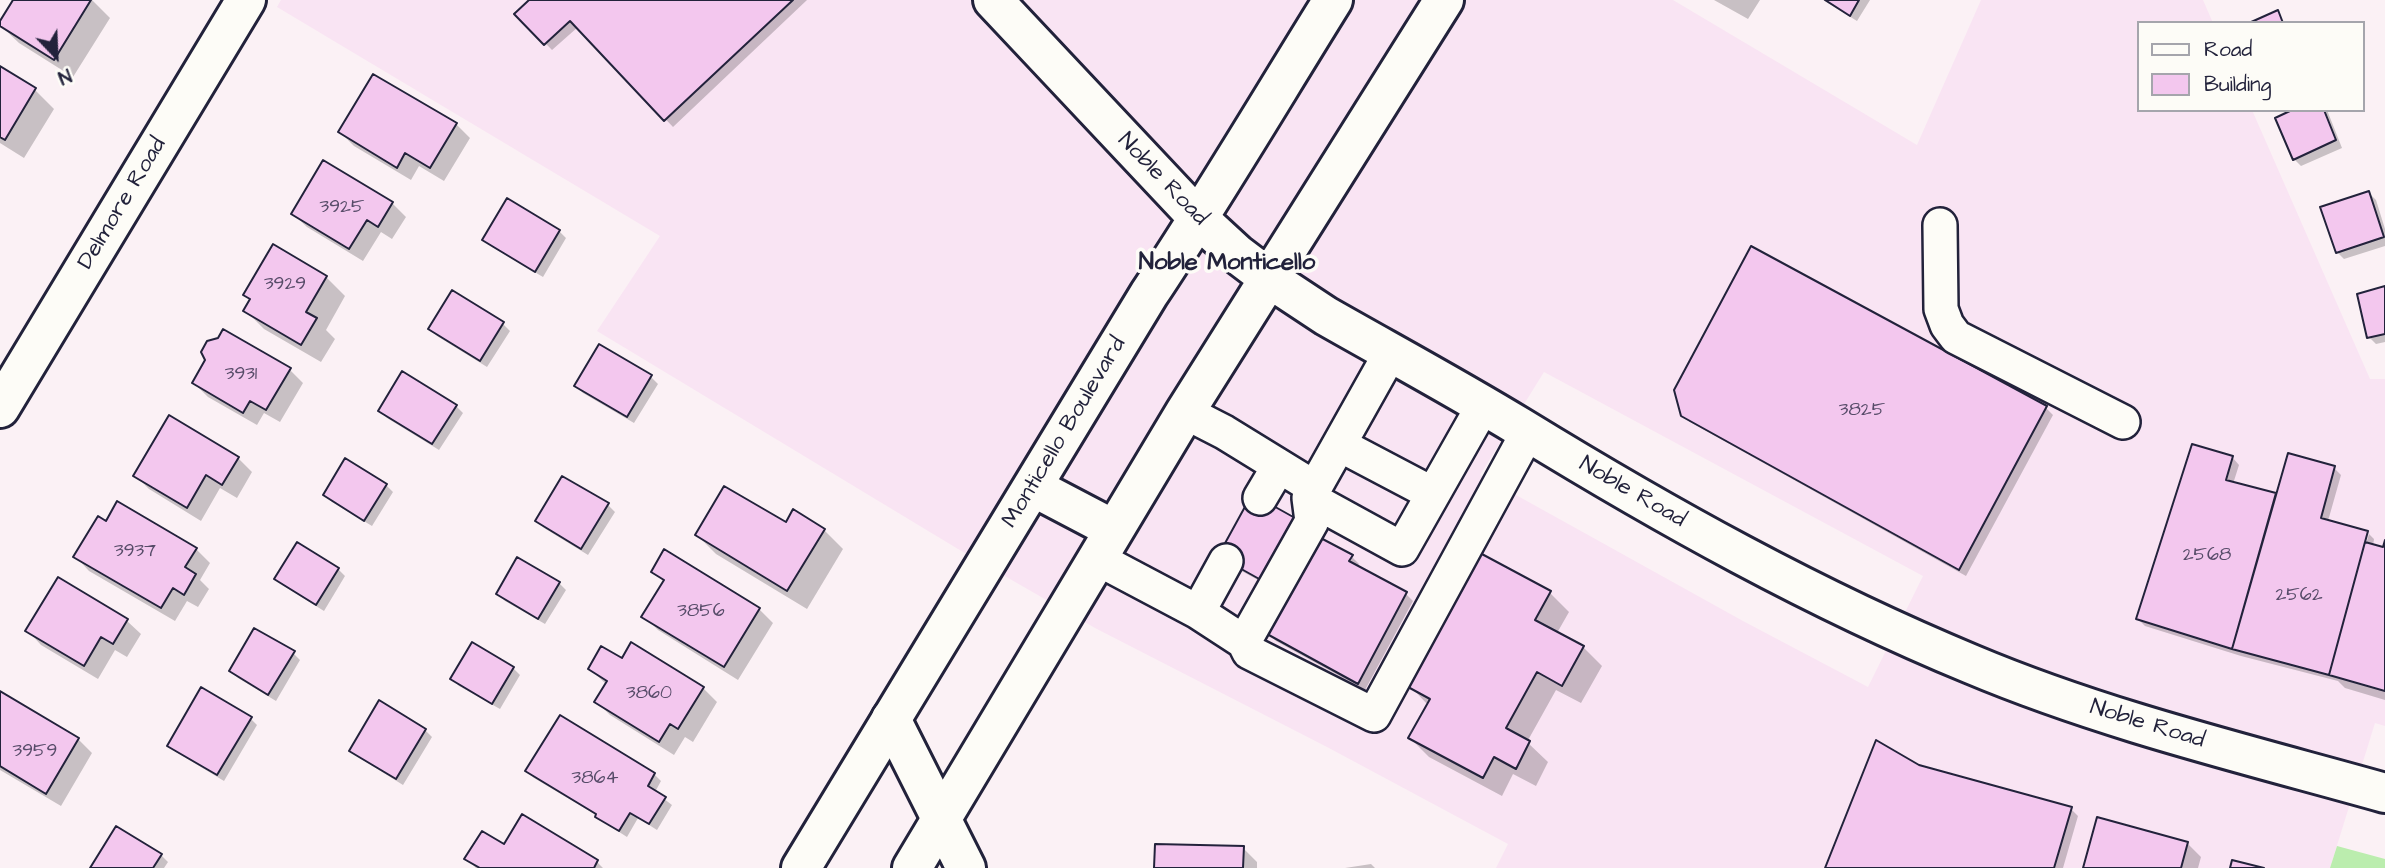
<!DOCTYPE html>
<style>
body{margin:0}
#map{position:relative;width:2385px;height:868px;overflow:hidden;background:#fbf1f5;font-family:"Architects Daughter",sans-serif}
canvas{display:block}
.legend{position:absolute;left:2137px;top:21px;width:228px;height:91px;box-sizing:border-box;background:#fdfcf7;border:2px solid #a5a5ac;margin:0;padding:9px 12px;list-style:none;font-size:21px;color:#22223b}
.legend li{display:flex;align-items:center;gap:14px;height:35px}
.legend b{width:35px;border:2px solid #a5a5ac}
.north{position:absolute;left:21px;top:21px;width:70px;height:70px;-webkit-text-stroke:5px #fdfcf7;paint-order:stroke;rotate:157deg;font-size:19px;font-weight:700;line-height:28px;text-align:center;color:#22223b}
.north::after{content:'';display:block;margin:auto;width:24px;height:32px;background:#22223b;clip-path:polygon(50% 0,100% 100%,50% 72%,0 100%)}
</style>
<div id="map">
<canvas width="2385" height="868"></canvas>
<ul class="legend">
<li><b style="height:9px;background:#fdfcf7"></b>Road</li>
<li><b style="height:19px;background:#f3c7ee"></b>Building</li>
</ul>
<div class="north">N</div>
</div>
<script>
const ctx = document.querySelector('canvas').getContext('2d');
ctx.lineJoin = 'round';
function paint(path, color) {
  ctx.fillStyle = color;
  ctx.fill(path, 'evenodd');
}
function trace(path, color, width, dash) {
  ctx.strokeStyle = color;
  ctx.lineWidth = width;
  ctx.lineCap = dash ? 'butt' : 'round';
  ctx.setLineDash(dash || []);
  ctx.stroke(path);
}
function drawText(font, color, halo, rows, align = 'center') {
  ctx.font = font + ' "Architects Daughter",sans-serif';
  ctx.lineWidth = 7;
  ctx.setLineDash([]);
  ctx.textBaseline = 'middle';
  ctx.strokeStyle = halo;
  ctx.fillStyle = color;
  for (const [text, x, y, turn = 0] of rows) {
    ctx.save();
    ctx.translate(x, y);
    ctx.rotate((+turn || 0) * Math.PI / 180);
    ctx.textAlign = isNaN(turn) ? turn : align;
    if (halo) ctx.strokeText(text, 0, 0);
    ctx.fillText(text, 0, 0);
    ctx.restore();
  }
}
const built = new Path2D(`
 M281 0H1673L1917 145 1981 0H2203L2213 23H2138V110H2252L2370 379H2385V726L2375 723 2330 868H1496L1508 844 1327 747 1095 628 958 549 597 331 660 236 277 7ZM1544 372 1923 576 1868 687 1743 621 1480 475Z`);
const green = new Path2D(`
 M2337 846 2385 859V868H2330Z`);
const shadow = new Path2D(`
 M11 0H92L110 18 73 77 19 43 0 25 14 3Z
 M532 0H807L673 127 578 27 552 50 517 14Z
 M1714 0H1760L1748 19Z
 M1823 0H1870L1857 21Z
 M0 69 35 90 54 109 24 158 0 143Z
 M2296 110H2327L2342 148 2301 166 2294 159Z
 M456 124 470 138 444 181 419 166 411 180 354 146 340 132Z
 M2369 193 2376 200 2385 229V246L2344 259 2337 252Z
 M392 203 406 217 392 239 381 232 363 261 307 227 293 214Z
 M559 231 566 238 543 277 492 247 485 240Z
 M326 277 345 296 326 330 335 339 321 362 264 329 245 310Z
 M2385 288V342L2376 344 2369 337Z
 M503 324 510 331 487 367 437 336 430 329Z
 M289 369 303 383 280 422 264 413 257 425 208 397 194 383Z
 M651 377 658 384 634 423 583 393 576 386Z
 M456 406 463 413 439 450 387 418 380 411Z
 M2046 408 2053 415 1966 576 1690 422 1682 415Z
 M170 418 238 458 252 472 237 498 220 488 201 521 149 489 135 475Z
 M2232 457 2239 465 2233 484 2277 496 2334 468 2341 475 2328 521 2363 544H2366L2369 534 2374 539 2373 546 2384 549 2385 547V700L2345 688 2338 681 2241 656 2145 626 2138 619Z
 M386 485 393 492 372 526 332 502 325 495Z
 M608 505 615 512 588 555 544 528 537 521Z
 M106 523 196 549 210 563 200 580 209 589 198 607 187 601 175 621 89 571 76 557Z
 M786 525 824 530 843 549 807 609 716 554 697 535Z
 M1310 531 1278 591 1227 563Z
 M1351 556 1359 564 1357 567 1406 594 1413 601 1365 690 1276 641 1269 634Z
 M338 569 345 576 324 611 284 586 277 579Z
 M653 571 759 609 773 623 738 680 658 630 644 616 664 582Z
 M559 583 566 590 545 624 505 601 498 594Z
 M1550 593 1569 612 1557 633 1583 647 1602 666 1581 703 1556 690 1527 742 1548 762 1536 786 1513 774 1502 796 1429 757 1410 738 1428 705 1410 686Z
 M127 621 141 634 127 657 115 650 98 679 41 645 28 631Z
 M631 644 703 688 717 702 693 742 685 737 674 755 610 715 596 701 606 684 590 669 622 661Z
 M293 653 300 660 276 701 238 678 231 671Z
 M513 668 520 675 500 709 459 686 452 679Z
 M0 693 78 739 92 753 61 806 0 770Z
 M250 718 257 725 224 781 176 752 169 745Z
 M425 730 432 737 403 785 358 757 351 750Z
 M1918 766 2071 809 2078 816 2063 868H1827Z
 M527 771 654 774 661 781 655 792 672 805 657 830 638 818 627 837 605 823 596 815 534 778Z
 M523 817 597 862 603 868H476L466 858 505 846Z
 M2187 843 2201 857 2198 868H2085Z
 M1243 848 1257 862V868H1156Z
 M161 855 168 862 164 868H92Z
 M1371 864 1375 868H1345Z`);
const building = new Path2D(`
 M13 0H91L54 60 0 26V21Z
 M529 0H793L664 121 570 21 544 45 514 14Z
 M1825 0H1859L1850 16Z
 M2278 10 2283 23H2249Z
 M0 66 36 88 5 140 0 137Z
 M373 74 457 123 430 168 405 153 397 168 338 132Z
 M2292 110H2324L2336 140 2293 160 2275 118Z
 M323 160 393 202 378 227 367 220 349 249 291 214Z
 M2369 191 2384 237 2336 253 2320 207Z
 M507 198 560 230 535 272 482 240Z
 M273 244 327 276 306 312 317 318 301 345 243 311 250 299 243 295Z
 M1751 246 2047 406 1959 570 1681 416 1674 390Z
 M2385 286V334L2367 338 2357 294Z
 M452 290 504 322 480 361 428 329Z
 M223 329 291 368 266 410 250 401 243 413 192 383 205 360 201 352 207 341 218 338Z
 M599 344 652 375 627 417 574 386Z
 M402 371 457 405 432 444 378 411Z
 M169 415 239 457 222 485 206 475 187 508 133 476Z
 M2192 444 2233 456 2226 480 2276 493 2232 649 2136 619Z
 M2288 453 2335 466 2321 518 2368 531 2329 675 2232 649Z
 M345 458 387 484 364 521 323 495Z
 M562 476 609 503 581 549 535 521Z
 M724 486 786 522 793 509 825 529 787 591 695 535Z
 M1252 494 1304 523 1270 585 1218 556Z
 M117 501 197 548 185 567 196 574 184 595 173 588 161 608 73 557 98 516 106 521Z
 M1315 535 1353 555 1349 561 1407 592 1358 684 1267 634Z
 M2385 540V691L2329 675 2365 542 2383 547Z
 M297 542 339 568 316 605 274 579Z
 M664 549 760 608 724 667 641 617 664 580 651 572Z
 M1480 553 1551 591 1535 620 1584 646 1562 686 1537 672 1506 728 1530 741 1516 769 1494 757 1483 778 1408 738 1430 699 1408 687Z
 M517 557 560 582 538 619 496 594Z
 M58 577 128 619 113 644 101 637 84 666 25 631Z
 M254 628 295 651 268 695 229 671Z
 M472 642 514 667 492 704 450 679Z
 M631 642 704 687 678 729 670 724 659 742 594 702 607 681 588 669 601 646 622 658Z
 M201 687 252 717 217 775 167 746Z
 M0 691 79 738 46 794 0 766Z
 M379 700 426 729 396 779 349 751Z
 M560 715 655 773 648 786 666 797 649 824 630 813 619 831 595 817 596 814 525 771Z
 M1876 740 1919 765 2072 807 2054 868H1825Z
 M522 814 598 860 594 868H480L464 859 482 831 504 844Z
 M2097 817 2188 842 2181 868H2083Z
 M116 826 162 854 153 868H90Z
 M1155 844 1244 846 1243 868H1154Z
 M2232 860 2264 868H2230Z`);
const service = new Path2D(`
 M1940 225 1941 309 1947 325 1956 337 2123 422
 M1185 412 1224 432 1315 488
 M1340 445 1433 494
 M1260 498 1279 466
 M1309 498 1402 549 1483 406
 M1096 558 1198 612 1244 642 1312 521 1309 498 1391 352
 M1198 612 1226 561
 M1244 642 1249 652 1374 715 1528 432`);
const minor = new Path2D(`
 M0 408 246 0
 M891 719 966 868`);
const tertiary = new Path2D(`
 M1033 487 1113 529`);
const secondary = new Path2D(`
 M993 0 1199 219 1237 254 1270 279 1326 316C1391 353 1456 388 1520 427 1665 516 1814 599 1971 664 2104 720 2246 754 2385 793
 M801 868 1149 294C1213 198 1272 98 1333 0
 M912 868 1185 412 1444 0`);
const numberNames = [
 ["3925",342,208],
 ["3929",285,285],
 ["3931",241,375],
 ["3825",1862,411],
 ["3937",135,552],
 ["2568",2207,556],
 ["2562",2299,596],
 ["3856",701,612],
 ["3860",649,694],
 ["3959",35,752],
 ["3864",595,779]
];
const streetNames = [
 ["Noble Road",1162,180,46],
 ["Delmore Road",123,204,-59],
 ["Monticello Boulevard",1065,433,-59],
 ["Noble Road",1632,493,30],
 ["Noble Road",2147,725,17]
];
const neighbourhoodNames = [
 ["Noble Monticello",1227,264]
];
paint(built, '#f9e4f3');
paint(green, '#bbedae');
paint(shadow, '#0003');
paint(building, '#f3c7ee');
trace(building, '#22223b', 2);
trace(service, '#22223b', 38);
trace(minor, '#22223b', 44);
trace(tertiary, '#22223b', 44);
trace(secondary, '#22223b', 44);
trace(service, '#fdfcf7', 33);
trace(minor, '#fdfcf7', 38);
trace(tertiary, '#fdfcf7', 38);
trace(secondary, '#fdfcf7', 38);
drawText('19px', '#564b68', null, numberNames);
drawText('23px', '#22223b', '#fdfcf7', streetNames);
drawText('bold 24px', '#22223b', '#fdfcf7', neighbourhoodNames);
</script>
